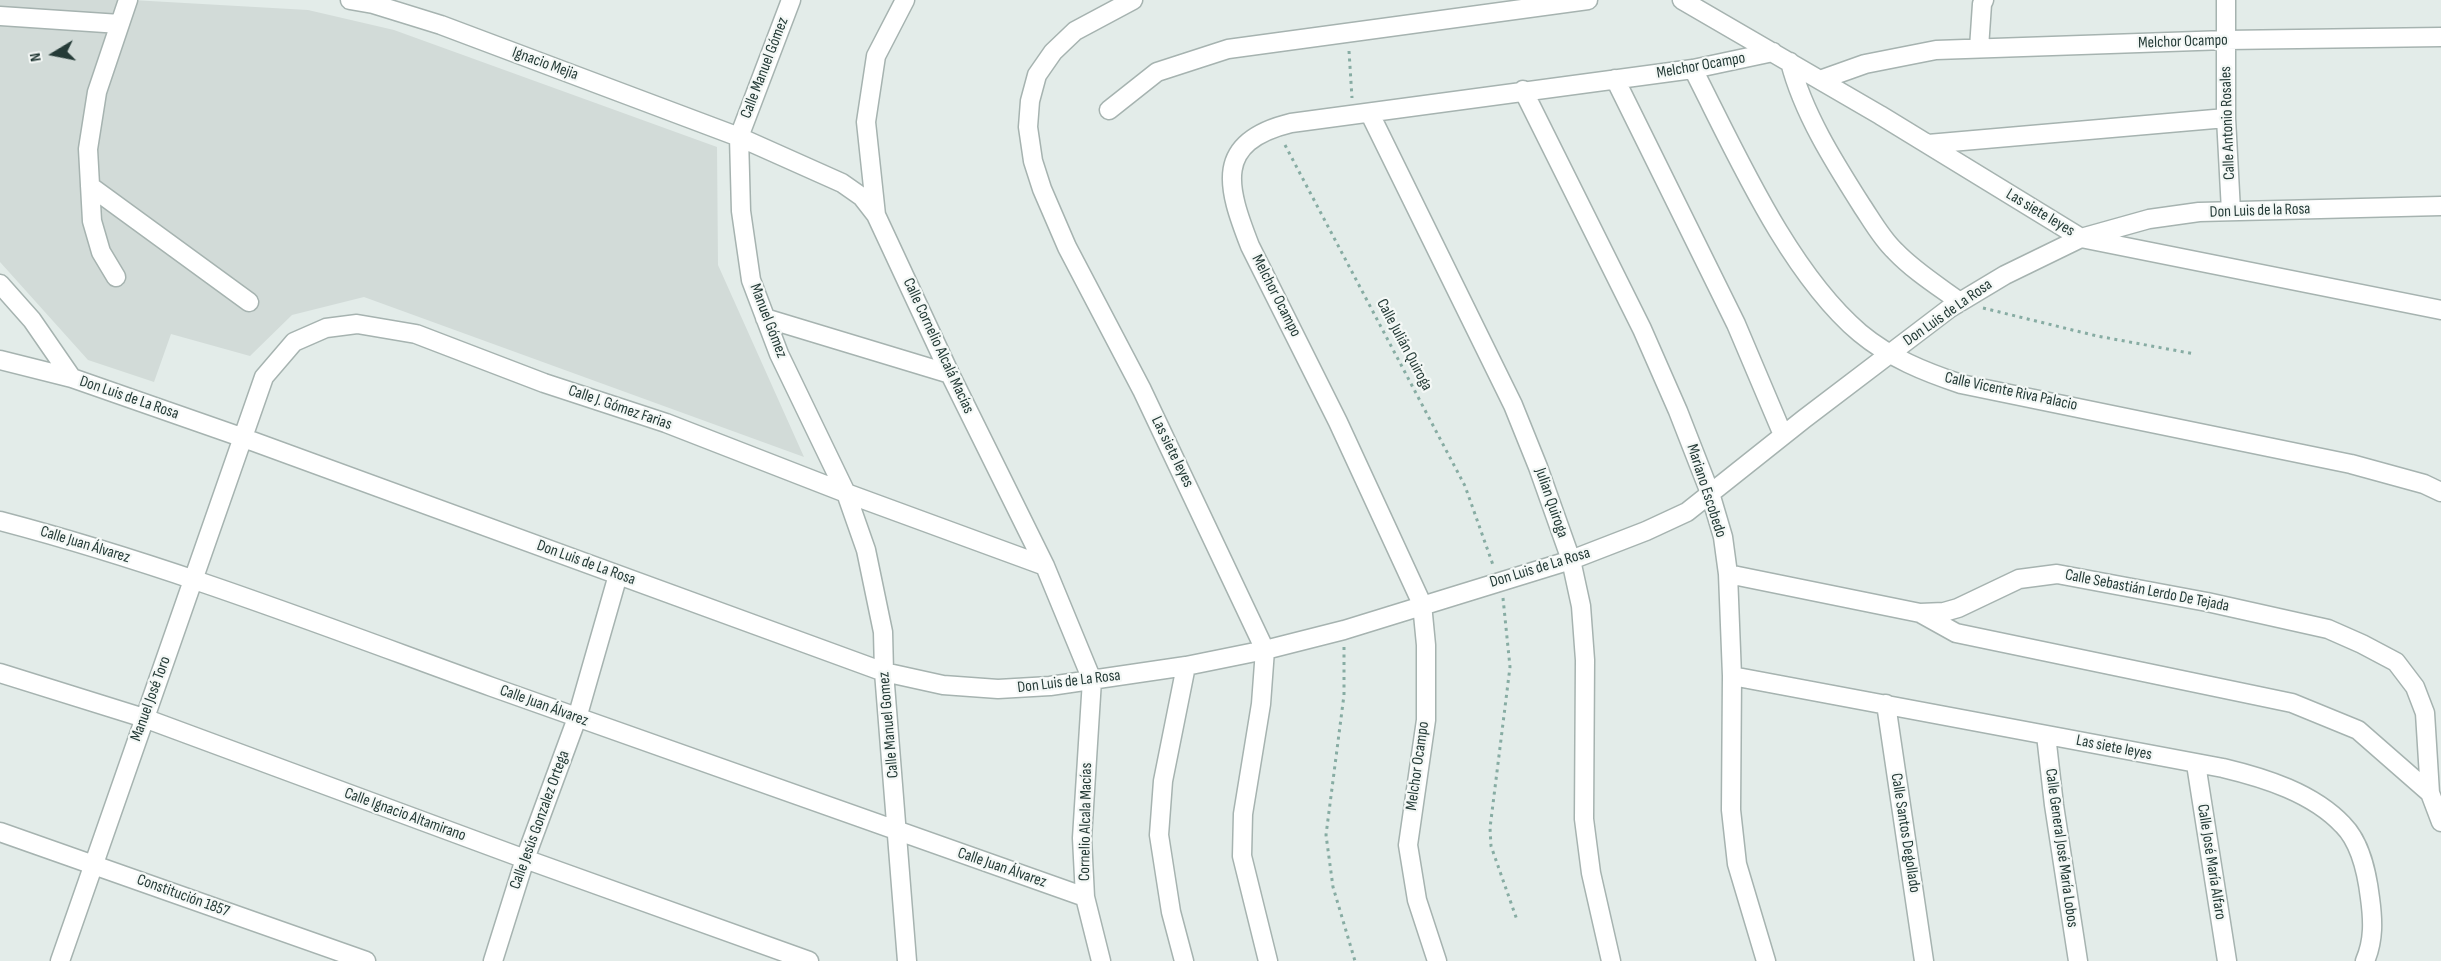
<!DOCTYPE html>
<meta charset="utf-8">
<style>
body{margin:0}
#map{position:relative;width:2441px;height:961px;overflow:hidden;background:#e3ece9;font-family:"Sofia Sans Condensed",sans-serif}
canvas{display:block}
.north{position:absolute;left:24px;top:24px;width:60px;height:60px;-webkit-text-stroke:4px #f4f8f6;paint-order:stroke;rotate:260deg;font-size:16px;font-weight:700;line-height:24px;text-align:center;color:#253b37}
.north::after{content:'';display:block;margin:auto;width:21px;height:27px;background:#253b37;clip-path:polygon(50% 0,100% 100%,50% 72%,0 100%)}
</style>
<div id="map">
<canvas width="2441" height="961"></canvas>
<div class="north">N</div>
</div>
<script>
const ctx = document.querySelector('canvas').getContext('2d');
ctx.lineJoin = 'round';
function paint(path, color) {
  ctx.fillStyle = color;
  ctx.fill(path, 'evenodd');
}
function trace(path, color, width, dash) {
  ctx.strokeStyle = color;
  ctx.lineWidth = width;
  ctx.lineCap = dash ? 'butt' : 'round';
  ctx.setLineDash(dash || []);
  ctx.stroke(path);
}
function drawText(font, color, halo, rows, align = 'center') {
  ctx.font = font + ' "Sofia Sans Condensed",sans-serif';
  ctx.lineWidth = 4.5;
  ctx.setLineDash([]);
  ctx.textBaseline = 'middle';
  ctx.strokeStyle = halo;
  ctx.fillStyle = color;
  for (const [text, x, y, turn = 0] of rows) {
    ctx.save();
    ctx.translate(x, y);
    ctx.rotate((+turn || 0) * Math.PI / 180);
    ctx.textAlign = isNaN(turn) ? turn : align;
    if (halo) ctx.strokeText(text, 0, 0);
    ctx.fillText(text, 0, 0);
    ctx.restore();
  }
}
const built = new Path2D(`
 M0 0H132L308 10 394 30 717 147 718 265 804 457 364 297 292 315 250 356 171 334 154 382 88 360 0 262Z`);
const path = new Path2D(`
 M1349 51 1352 98
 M1285 145 1465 486 1493 565
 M1983 308 2097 336 2195 354
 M1503 598 1510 667 1490 828 1491 846 1517 920
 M1344 647V695L1326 835 1333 887 1355 961`);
const minor = new Path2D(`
 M350 0 373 4 441 25 739 137 842 183 862 197 876 215
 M791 0 739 137 741 211 751 280 779 354 846 493 866 550 883 632 884 672 907 961
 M905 0 876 56 866 122 876 215 950 374 1045 566 1092 680 1082 838 1085 897 1101 961
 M1133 0 1075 31 1053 52 1037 75 1030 101 1028 127 1033 161 1042 189 1067 247 1142 390 1265 650 1261 704 1243 814 1242 856 1268 961
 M1682 0 1880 115 2081 238 2441 310
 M2226 0V118L2231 211
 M0 16 120 24
 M1979 48 1982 4 1984 0
 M1790 62C1803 113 1834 162 1862 206 1872 221 1882 239 1895 251 1914 271 1938 286 1960 302
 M1693 69C1736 153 1788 272 1860 333 1890 358 1925 372 1961 384L2351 464 2424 484 2441 492
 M1615 79 1736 324 1783 435
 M1820 80 1865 64 1936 50 2226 40 2441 37
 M1523 90 1642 329 1678 411 1710 493 1723 537 1728 574 1732 676 1731 810 1737 864 1766 961
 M1109 110 1157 72 1228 49 1588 0
 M1370 114 1513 405 1538 467 1571 560 1581 606 1585 660 1584 819 1591 873 1611 961
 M1928 144 2226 118
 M90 186 249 302
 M116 277 101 252 92 221 88 149 97 92 128 0
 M0 284 32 320 72 378
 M765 318 950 374
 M0 360 72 378 241 437 884 672 943 685 998 689 1050 686 1186 666 1265 650 1344 630 1571 560 1646 531 1687 512 1804 419 1950 308 2005 275 2081 238 2149 219 2199 212 2441 206
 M0 521C168 565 329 628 492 687 689 758 887 827 1085 897
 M1728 574 1920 613 1944 612 1958 608 2019 579 2057 574 2207 602 2328 629 2362 644 2396 662 2415 687 2425 713 2430 793 2441 822
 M1920 613 1956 633 2292 703 2358 730 2430 793
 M0 673 144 718 525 859 809 961
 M1732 676 2223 768C2265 778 2313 793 2343 825 2361 843 2367 873 2370 898 2373 920 2374 940 2365 961
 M1886 704 1924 961
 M2046 735 2054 805 2078 961
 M2196 764 2227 961
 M0 832 366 961
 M60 961 264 377 294 342 326 328 357 324 416 334 544 383 666 423 846 493 1045 566
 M493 961 525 859 577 718 618 575
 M1184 961 1171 912 1159 835 1163 781 1186 666
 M1437 961 1417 900 1408 845 1426 720V645L1422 604 1338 422 1250 246C1227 187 1213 142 1291 123L1693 69 1773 52`);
const streetNames = [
 ["Melchor Ocampo",2183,42,-2],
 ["Ignacio Mejia",545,64,20],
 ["Melchor Ocampo",1701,66,-10],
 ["Calle Manuel Gómez",765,68,-69],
 ["Calle Antonio Rosales",2228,123,-92],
 ["Don Luis de la Rosa",2260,211,-2],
 ["Las siete leyes",2040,213,31],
 ["Melchor Ocampo",1276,296,63],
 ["Don Luis de La Rosa",1948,313,-35],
 ["Manuel Gómez",768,321,69],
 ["Calle Julián Quiroga",1404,345,62],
 ["Calle Cornelio Alcalá Macías",938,346,65],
 ["Calle Vicente Riva Palacio",2011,392,12],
 ["Don Luis de La Rosa",129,398,19],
 ["Calle J. Gómez Farias",620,408,19],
 ["Las siete leyes",1172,452,64],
 ["Mariano Escobedo",1706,491,72],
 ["Julian Quiroga",1551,503,71],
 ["Calle Juan Álvarez",85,545,17],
 ["Don Luis de La Rosa",586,563,20],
 ["Don Luis de La Rosa",1540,568,-17],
 ["Calle Sebastián Lerdo De Tejada",2147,591,11],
 ["Don Luis de La Rosa",1069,682,-7],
 ["Manuel José Toro",151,699,-70],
 ["Calle Juan Álvarez",544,706,20],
 ["Calle Manuel Gomez",889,725,-95],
 ["Las siete leyes",2114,748,11],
 ["Melchor Ocampo",1418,766,-82],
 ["Calle Ignacio Altamirano",405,815,20],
 ["Calle Jesús Gonzalez Ortega",540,820,-70],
 ["Cornelio Alcala Macías",1086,822,-89],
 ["Calle Santos Degollado",1905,833,81],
 ["Calle General José María Lobos",2061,848,82],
 ["Calle José María Alfaro",2211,862,81],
 ["Calle Juan Álvarez",1002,868,19],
 ["Constitución 1857",183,896,20]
];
paint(built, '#d2dbd8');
trace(minor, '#a6b3b0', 21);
trace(path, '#87aca3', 3, [3, 4.5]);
trace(minor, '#fff', 18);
drawText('16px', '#253b37', '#f4f8f6', streetNames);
</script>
